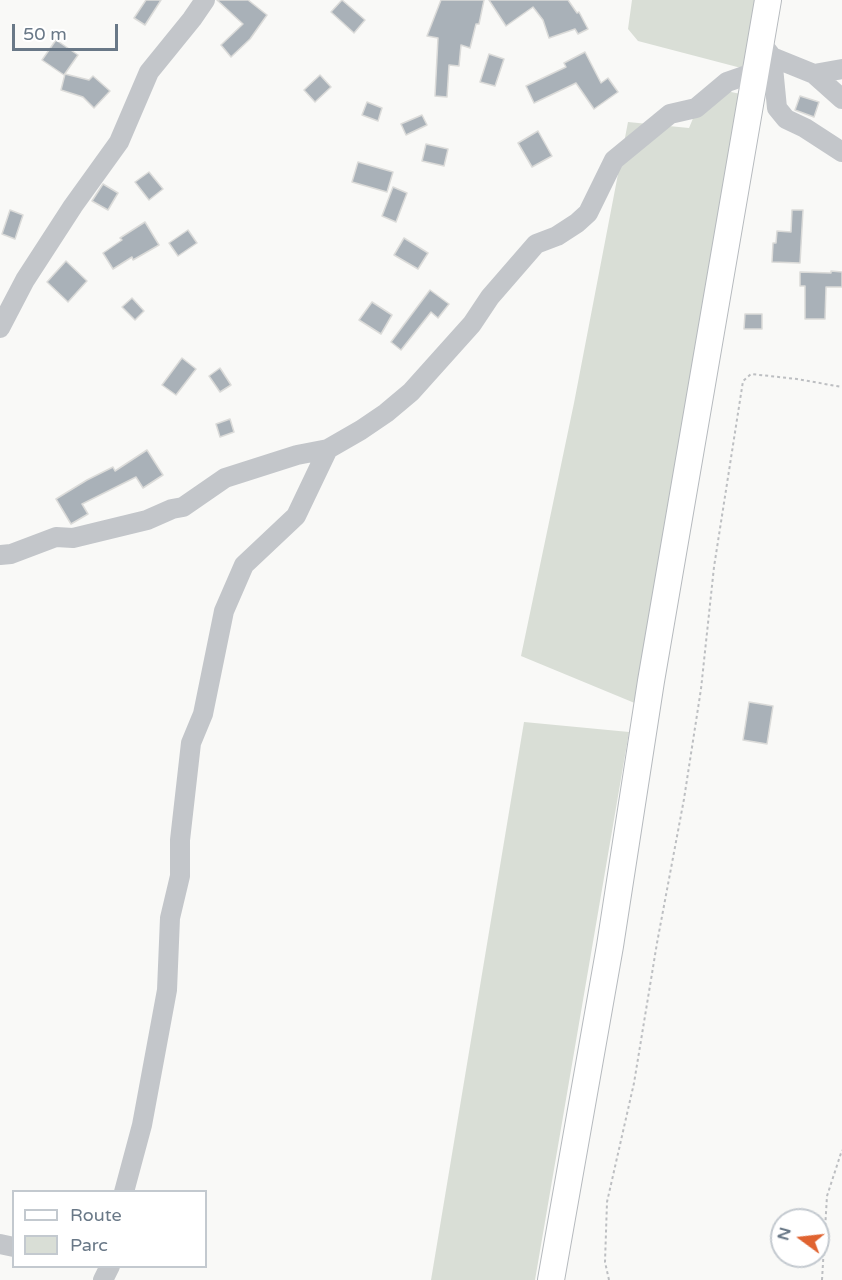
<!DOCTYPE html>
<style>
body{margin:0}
#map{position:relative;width:842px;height:1280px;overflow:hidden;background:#f9f9f7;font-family:"Varela Round",sans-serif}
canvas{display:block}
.legend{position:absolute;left:12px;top:1190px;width:195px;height:78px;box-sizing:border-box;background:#fff;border:2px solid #c3c9cf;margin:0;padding:8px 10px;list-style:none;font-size:18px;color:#697887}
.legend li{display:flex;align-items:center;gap:12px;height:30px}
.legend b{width:30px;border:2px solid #c3c9cf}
.north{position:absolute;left:770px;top:1208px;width:60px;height:60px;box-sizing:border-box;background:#fff;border:2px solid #c3c9cf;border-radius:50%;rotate:285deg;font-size:16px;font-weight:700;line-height:24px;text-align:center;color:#697887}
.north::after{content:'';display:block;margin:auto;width:21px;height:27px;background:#e06330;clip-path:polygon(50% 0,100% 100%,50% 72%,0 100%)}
.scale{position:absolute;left:12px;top:24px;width:106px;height:27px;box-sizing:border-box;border:3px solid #697887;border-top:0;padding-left:8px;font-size:18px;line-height:21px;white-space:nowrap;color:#697887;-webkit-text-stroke:4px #fff;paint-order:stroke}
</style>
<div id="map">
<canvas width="842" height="1280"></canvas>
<ul class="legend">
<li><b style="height:8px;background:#fff"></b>Route</li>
<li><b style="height:16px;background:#d9ded6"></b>Parc</li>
</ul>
<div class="north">N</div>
<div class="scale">50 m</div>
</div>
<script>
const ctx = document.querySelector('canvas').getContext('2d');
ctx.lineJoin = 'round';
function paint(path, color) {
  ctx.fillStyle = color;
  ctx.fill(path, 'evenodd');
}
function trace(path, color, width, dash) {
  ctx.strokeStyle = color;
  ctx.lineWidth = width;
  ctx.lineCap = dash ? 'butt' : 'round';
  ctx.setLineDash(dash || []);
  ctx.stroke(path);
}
const green = new Path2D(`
 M632 0H756L745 69 638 41 628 29Z
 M706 87 741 94 637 704 521 656 574 403 628 122 689 128Z
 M524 722 629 732 535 1280H431Z`);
const building = new Path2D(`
 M146 0H161L145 25 134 18Z
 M217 0H248L267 15 250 39 231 57 221 45 243 24Z
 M342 0 365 20 354 33 331 12Z
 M441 0H484L479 24H476L470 48 461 45 459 66 449 65 447 97 435 96 438 38 427 36Z
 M489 0H568L577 13 579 12 588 29 578 34 575 29 549 38 543 20 533 7 506 26Z
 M56 40 78 55 64 75 42 60Z
 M585 52 601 83 608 78 618 92 594 109 576 83 534 103 526 86 566 67 564 63Z
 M489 54 504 59 495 86 480 82Z
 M65 74 89 80 93 76 110 91 94 108 83 97 61 90Z
 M320 75 331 87 315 102 304 90Z
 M800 96 819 102 814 117 795 110Z
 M367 102 382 108 378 121 362 115Z
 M422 115 427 125 406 135 401 124Z
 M538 131 552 156 532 167 518 143Z
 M426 144 448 149 444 166 422 161Z
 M358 162 393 172 387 192 352 182Z
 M149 172 163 189 149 200 135 182Z
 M103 184 118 193 108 210 92 201Z
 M393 187 407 193 396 222 382 216Z
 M10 210 23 215 15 239 2 234Z
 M792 210H803L800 263 772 262 773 243H776L777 231 791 232Z
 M145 222 159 245 133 260 132 257 113 269 103 253 122 240 120 238Z
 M188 230 197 243 178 256 169 243Z
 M404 238 428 253 418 269 394 255Z
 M66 261 87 281 68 302 47 282Z
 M831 271 842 272V287H826L825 319H805V286H800V272L831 273Z
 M430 290 449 304 438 318 431 312 401 350 391 342Z
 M132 298 144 311 135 320 122 307Z
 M372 302 392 315 381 334 359 320Z
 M745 314H762V329H744Z
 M182 358 196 369 176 395 162 385Z
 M220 368 231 385 220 392 209 376Z
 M230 419 234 432 220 437 216 424Z
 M147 450 163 475 143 488 136 477 82 504 88 514 71 524 56 499 87 480 113 467 115 471Z
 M749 702 773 706 767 744 743 740Z`);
const path = new Path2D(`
 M609 1280 605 1262 607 1202 634 1083 657 943 684 799 701 689 714 567 743 381 751 374 797 379 842 387
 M822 1280 827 1196 842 1150`);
const minor = new Path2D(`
 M765 48 772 57 814 74 842 99
 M772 57 777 108 786 119 805 128 842 152
 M814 74 842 69
 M0 328 25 280 73 206 119 142 149 72 192 19 205 0
 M0 555 11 554 56 537 73 538 147 520 172 509 183 507 225 478 297 455 328 449 361 430 386 413 411 392 472 324 490 297 536 244 557 236 577 223 588 213 614 160 670 114 696 108 727 82 750 74 757 62
 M124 1192 142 1125 167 990 170 918 180 876V840L191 743 203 714 224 611 244 565 296 516 328 449
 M0 1244 14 1247
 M103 1280 110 1266`);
const major = new Path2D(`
 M551 1280 610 946 651 681 768 0`);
paint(green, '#d9ded6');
paint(building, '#a9b1b8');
trace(building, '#dbdbd9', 1.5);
trace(major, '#b6babe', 28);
trace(path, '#bdbfc2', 2, [3, 3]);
trace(minor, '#c3c6ca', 20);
trace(major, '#fff', 26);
</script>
